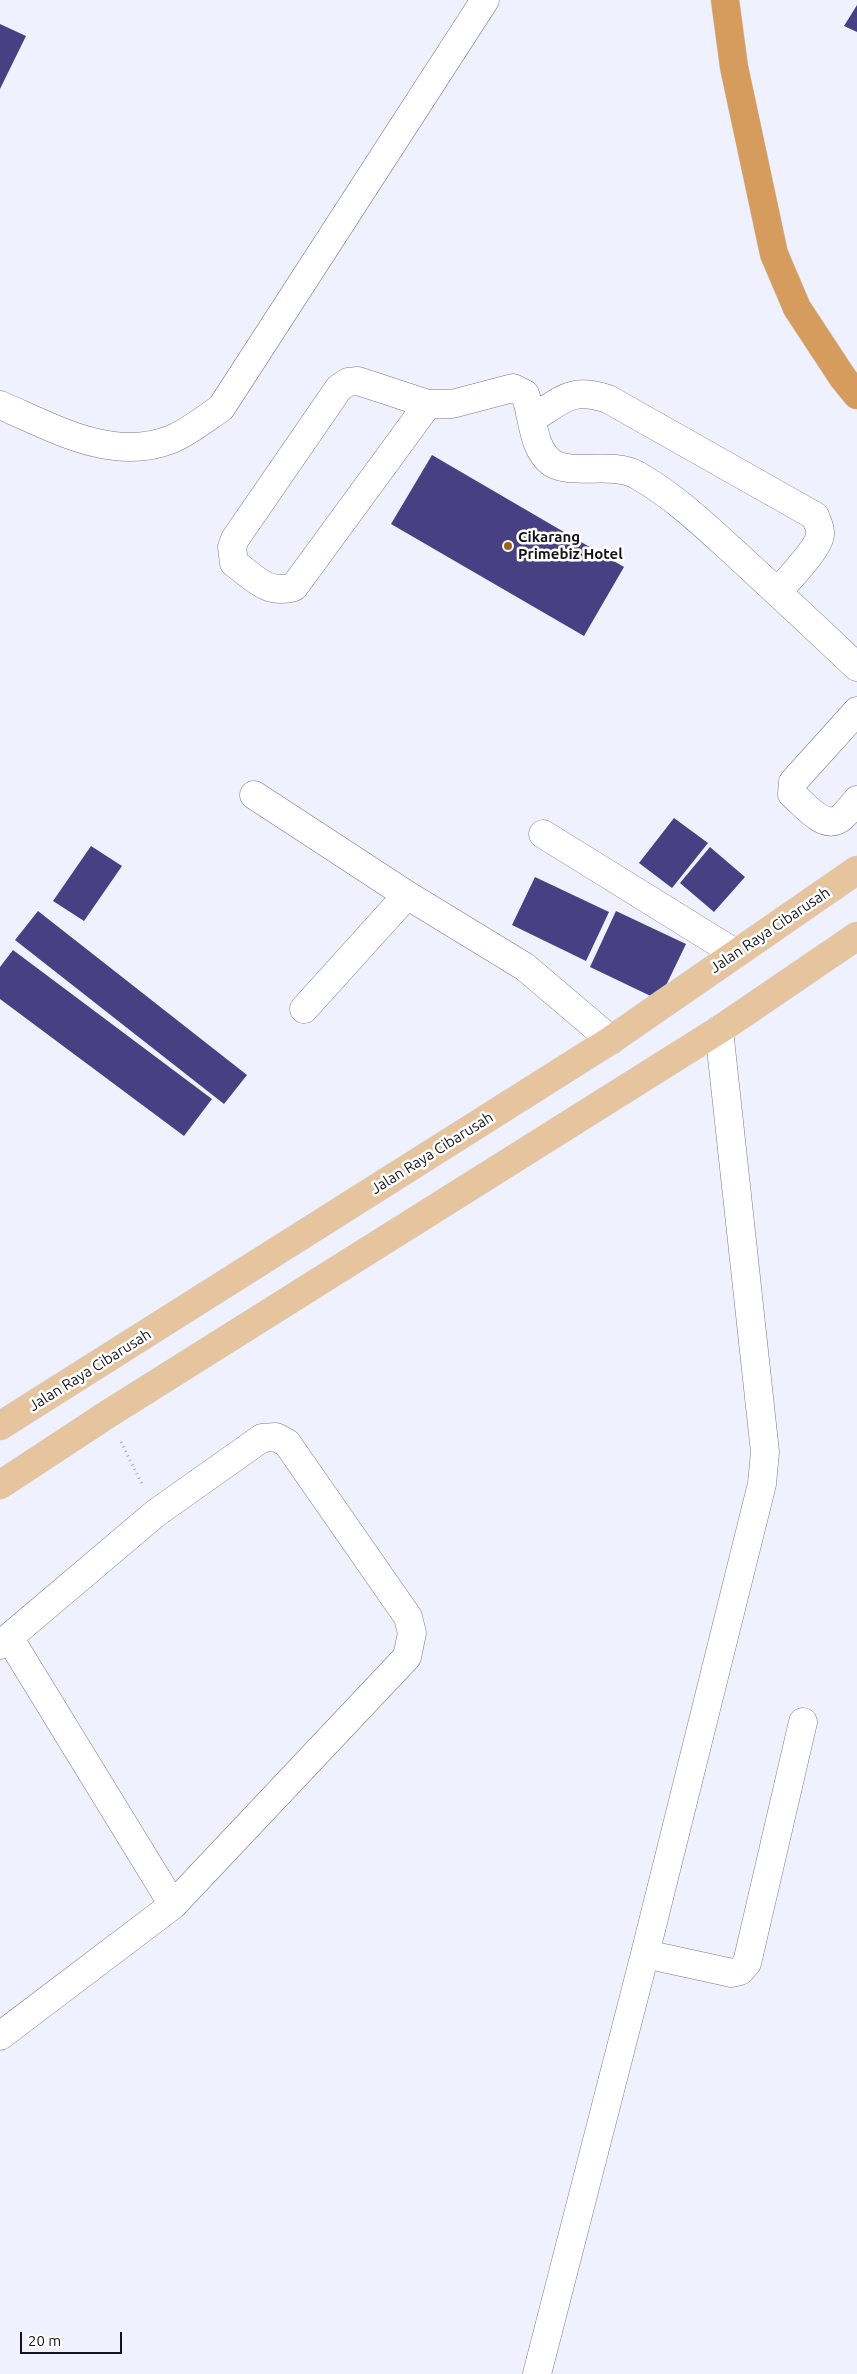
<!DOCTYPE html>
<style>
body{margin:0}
#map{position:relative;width:857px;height:2374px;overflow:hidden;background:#f0f1ff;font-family:Ubuntu,sans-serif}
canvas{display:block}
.scale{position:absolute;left:20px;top:2332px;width:102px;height:22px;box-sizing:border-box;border:2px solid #121218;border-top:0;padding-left:6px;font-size:15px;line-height:18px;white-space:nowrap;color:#121218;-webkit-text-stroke:4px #fff;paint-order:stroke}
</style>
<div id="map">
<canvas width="857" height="2374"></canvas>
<div class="scale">20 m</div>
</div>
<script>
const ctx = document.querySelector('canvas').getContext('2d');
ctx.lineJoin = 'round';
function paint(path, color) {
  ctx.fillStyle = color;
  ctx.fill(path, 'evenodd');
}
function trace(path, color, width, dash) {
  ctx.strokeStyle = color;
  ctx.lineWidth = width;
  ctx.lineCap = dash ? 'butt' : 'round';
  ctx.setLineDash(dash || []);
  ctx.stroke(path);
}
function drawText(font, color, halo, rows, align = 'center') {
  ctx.font = font + ' Ubuntu,sans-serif';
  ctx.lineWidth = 5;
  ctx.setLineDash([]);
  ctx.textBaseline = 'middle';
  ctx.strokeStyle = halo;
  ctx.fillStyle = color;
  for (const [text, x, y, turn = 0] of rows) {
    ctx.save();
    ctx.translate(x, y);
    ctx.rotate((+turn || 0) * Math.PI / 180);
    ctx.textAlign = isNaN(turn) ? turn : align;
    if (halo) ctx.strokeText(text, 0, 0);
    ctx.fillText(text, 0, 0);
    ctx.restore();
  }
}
const building = new Path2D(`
 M857 5V32L844 26Z
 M0 24 26 36 0 89Z
 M432 455 624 567 584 636 391 524Z
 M674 818 708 843 672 888 639 863Z
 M91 846 122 866 84 921 53 901Z
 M710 847 745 877 714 912 680 883Z
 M535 877 609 912 586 961 512 925Z
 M38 911 247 1075 224 1104 15 940Z
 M616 911 686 944 659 1000 590 967Z
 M13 950 212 1099 184 1136 0 999V967Z`);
const path = new Path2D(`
 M121 1442 143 1486`);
const minor = new Path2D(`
 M428 404 294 587C267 595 255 578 234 563L232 547 235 539 339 388 348 382 358 381 428 404H452L513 388 525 394C533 415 532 449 552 463 574 476 611 461 637 475 674 496 704 525 735 553 776 591 817 629 857 667
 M0 405C54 428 113 463 172 439 189 432 206 418 221 408L485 0
 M533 418C564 399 571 387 608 399L815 516C817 522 821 528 820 535 818 550 788 579 778 592
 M857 711 793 782 792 794C804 804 824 831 841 818 847 813 852 806 857 800
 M254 795 407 895
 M543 834 735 953
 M304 1009 407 895 525 967 611 1040
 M10 1639 173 1905
 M0 1645 156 1513 262 1438 276 1437 287 1443 408 1617 412 1633 407 1657 173 1905 0 2036
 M645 1954 732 1973 740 1971 747 1963 803 1722
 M537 2374 645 1954 762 1484 765 1452 719 1030`);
const major = new Path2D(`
 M0 1426 611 1040 857 870
 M0 1485 108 1414 719 1030 857 936`);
const highway = new Path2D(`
 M725 0 734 67 774 254 797 308 843 378 857 395`);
const markers = [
 [508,546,5,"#99621c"]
];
const poiNames = [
 ["Cikarang",518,537],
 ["Primebiz Hotel",518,554]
];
const streetNames = [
 ["Jalan Raya Cibarusah",770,930,-34],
 ["Jalan Raya Cibarusah",432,1153,-32],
 ["Jalan Raya Cibarusah",90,1370,-32]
];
paint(building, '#474184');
trace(minor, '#777887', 29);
trace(major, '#d4d4d5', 29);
trace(highway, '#d4d4d5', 29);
trace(path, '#a9a9b5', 3, [1, 4]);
trace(minor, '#fff', 28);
trace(major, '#e6c49e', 28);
trace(highway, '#d69c5d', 28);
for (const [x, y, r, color] of markers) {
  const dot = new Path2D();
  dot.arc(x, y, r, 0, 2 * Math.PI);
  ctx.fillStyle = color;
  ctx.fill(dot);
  trace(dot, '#fff', 2);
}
drawText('bold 15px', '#121218', '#fff', poiNames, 'left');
drawText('15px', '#121218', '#fff', streetNames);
</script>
